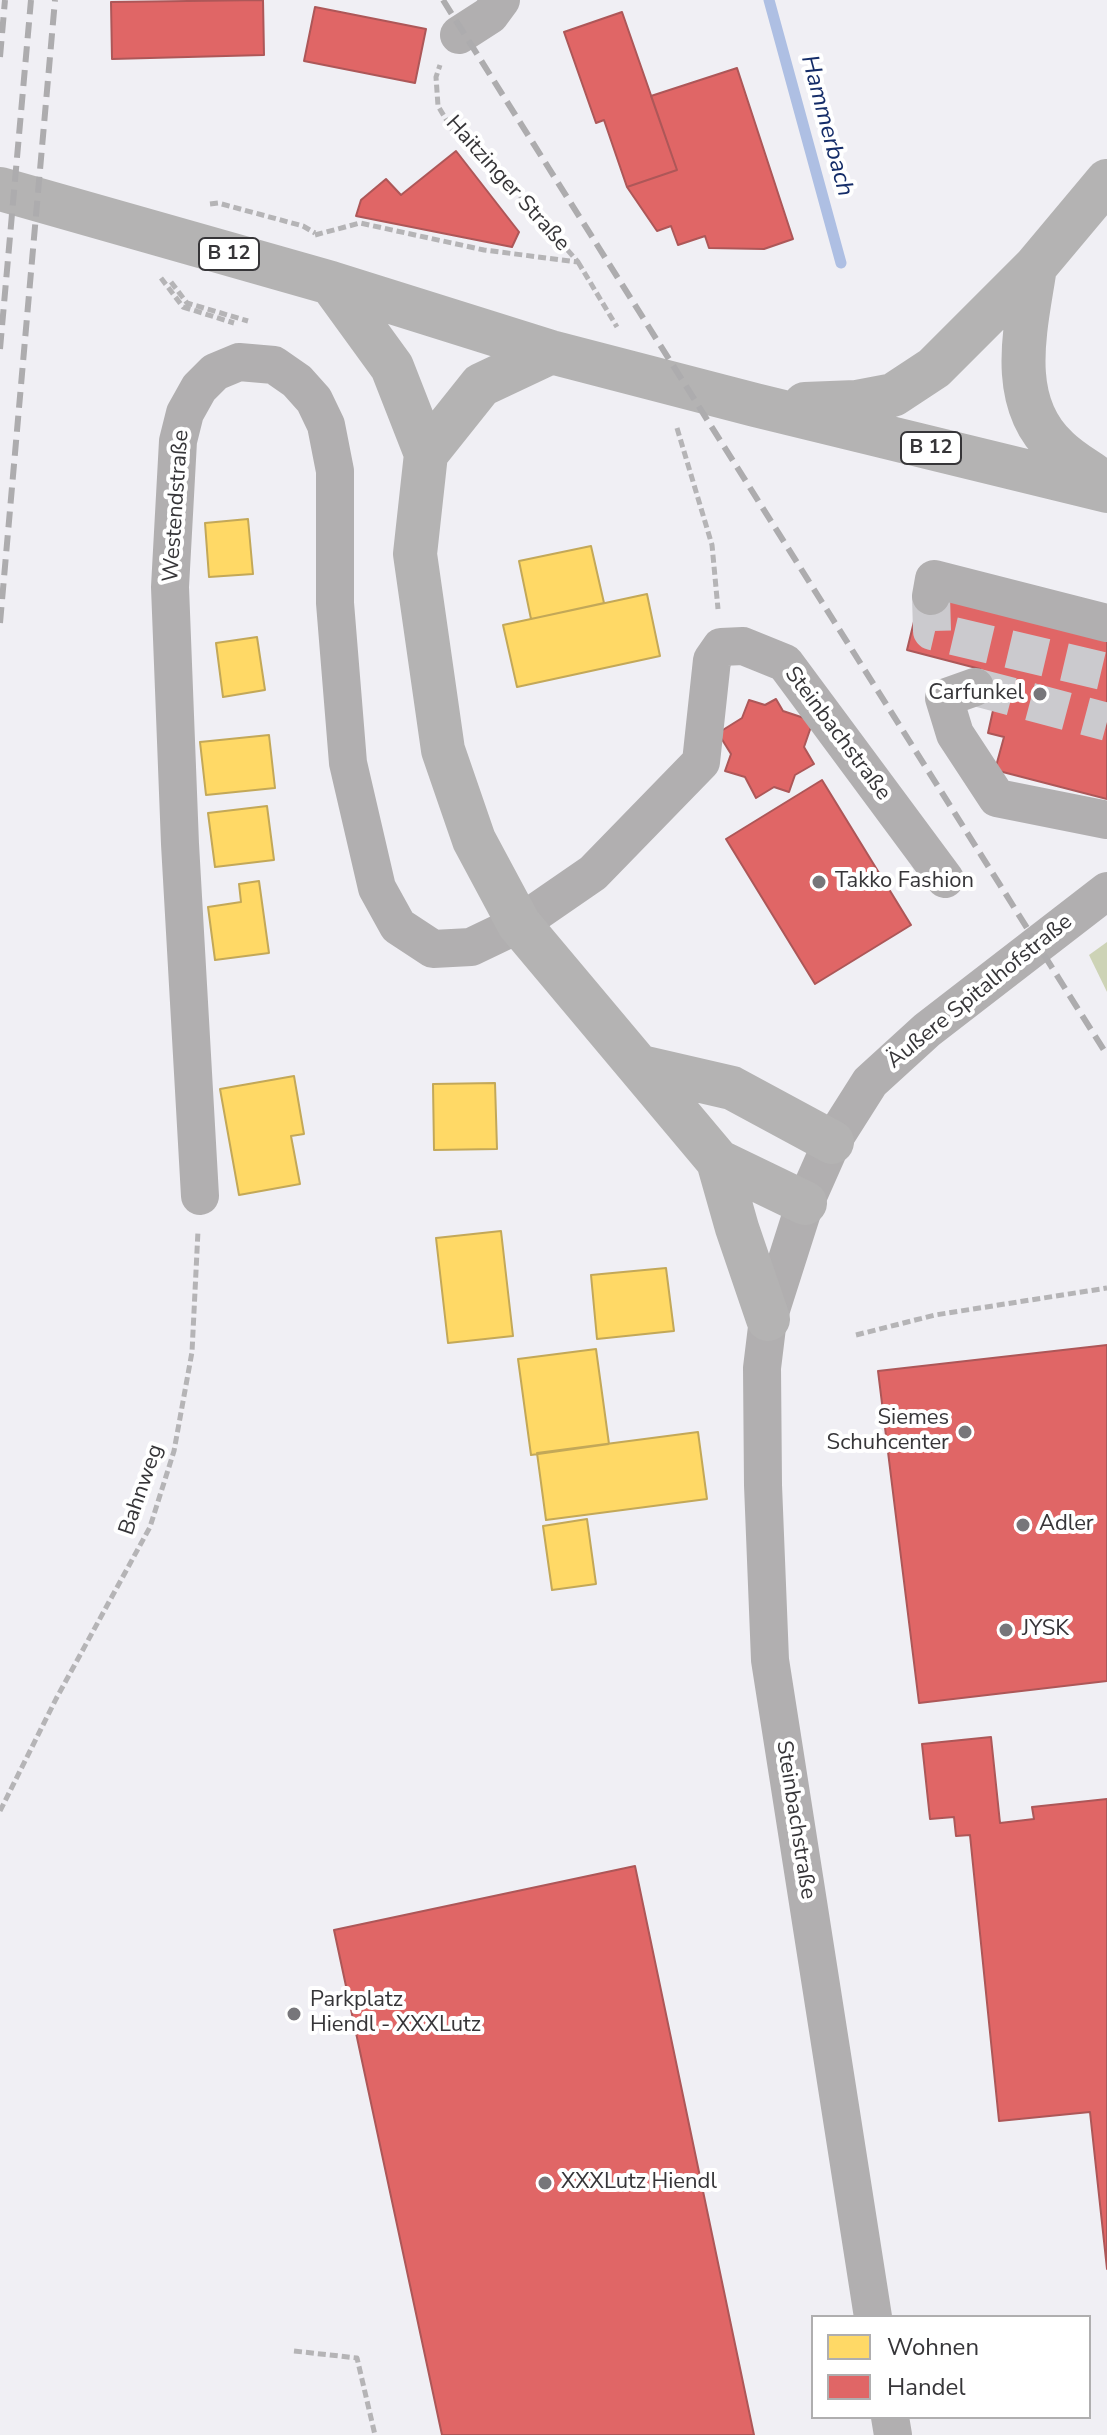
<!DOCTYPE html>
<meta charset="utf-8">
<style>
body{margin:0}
#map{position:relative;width:1107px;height:2435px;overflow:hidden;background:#f0eff4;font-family:"Nunito Sans",sans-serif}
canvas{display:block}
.legend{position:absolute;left:811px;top:2315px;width:280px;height:104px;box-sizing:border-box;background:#fff;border:2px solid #afaeaf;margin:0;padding:10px 14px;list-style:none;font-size:24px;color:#363538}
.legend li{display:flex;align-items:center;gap:16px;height:40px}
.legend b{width:40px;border:2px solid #afaeaf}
</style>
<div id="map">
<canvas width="1107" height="2435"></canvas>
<ul class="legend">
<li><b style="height:22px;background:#ffd966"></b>Wohnen</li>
<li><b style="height:22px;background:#e06666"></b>Handel</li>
</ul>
</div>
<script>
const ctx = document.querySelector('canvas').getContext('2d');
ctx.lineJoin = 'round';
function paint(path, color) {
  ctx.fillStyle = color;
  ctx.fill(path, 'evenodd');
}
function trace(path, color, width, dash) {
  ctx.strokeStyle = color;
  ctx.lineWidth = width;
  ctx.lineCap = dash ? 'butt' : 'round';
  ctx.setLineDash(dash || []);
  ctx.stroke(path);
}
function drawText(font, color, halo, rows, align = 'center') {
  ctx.font = font + ' "Nunito Sans",sans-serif';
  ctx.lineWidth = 8;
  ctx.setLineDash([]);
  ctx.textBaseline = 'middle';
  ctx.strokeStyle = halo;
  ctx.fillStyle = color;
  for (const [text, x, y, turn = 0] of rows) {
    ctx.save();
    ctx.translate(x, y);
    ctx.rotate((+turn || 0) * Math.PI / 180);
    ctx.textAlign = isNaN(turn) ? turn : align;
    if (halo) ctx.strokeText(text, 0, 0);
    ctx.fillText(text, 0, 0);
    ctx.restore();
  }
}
const forest = new Path2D(`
 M1107 942V992L1089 955Z`);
const homes = new Path2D(`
 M248 519 253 574 209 577 205 523Z
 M591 546 604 603 531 619 519 561Z
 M647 594 660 656 517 687 503 625Z
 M257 637 265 690 223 697 216 643Z
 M269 735 275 788 206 795 200 742Z
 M267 806 274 860 215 867 208 813Z
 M259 881 269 953 215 960 208 907 241 902 239 884Z
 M294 1076 304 1134 291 1136 300 1184 239 1195 220 1089Z
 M495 1083 497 1149 434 1150 433 1084Z
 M501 1231 513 1336 448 1343 436 1238Z
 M666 1268 674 1331 597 1339 591 1275Z
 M596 1349 609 1444 531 1455 518 1359Z
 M698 1432 707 1499 546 1520 537 1453Z
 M587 1519 596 1584 552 1590 543 1526Z`);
const shops = new Path2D(`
 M263 0 264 55 112 59 111 2Z
 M315 7 426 29 415 83 304 61Z
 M622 12 677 170 627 187 604 120 596 123 564 32Z
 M737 68 793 239 764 249 709 248 705 236 678 245 671 226 657 231 627 187 677 170 651 96Z
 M456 151 519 232 512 247 356 216 361 200 386 179 401 195Z
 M921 593 1107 641V799L995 770 1004 737 988 733 994 706 972 701 980 669 907 650Z
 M776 699 783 711 813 721 804 747 814 764 795 775 789 792 774 787 756 798 745 777 725 771 731 754 718 733 742 718 749 700 765 705Z
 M822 780 911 925 815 984 726 839Z
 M1107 1345V1681L919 1703 878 1371Z
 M991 1737 1000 1823 1034 1819 1032 1807 1107 1799V2269L1090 2112 999 2121 970 1835 956 1836 954 1817 930 1819 922 1744Z
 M635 1866 754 2435H442L334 1930Z`);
const stream = new Path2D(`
 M769 0 841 263`);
const minorTunnel = new Path2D(`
 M931 596 932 631 1107 672
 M975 687 1107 722`);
const path = new Path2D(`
 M210 204 218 203 303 226 315 233
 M315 235 360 223 484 250 578 262 513 188 453 131 438 106 436 77 440 65
 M578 262 617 327
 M161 278 183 307 234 323
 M171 282 187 303 248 321
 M677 428 712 545 718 609
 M856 1335 935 1315 1107 1288
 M0 1811 56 1699 150 1527 174 1451 192 1352 198 1231
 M294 2351 357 2358 375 2435`);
const minor = new Path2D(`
 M459 35 490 15 501 0
 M931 596 934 579 1107 623
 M975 687 944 698 955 734 997 798 1107 820
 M200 1196 180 844 170 587 178 441 185 413 199 388 215 372 239 362 274 365 297 381 314 400 326 425 335 471V603L348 763 377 888 398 926 433 949 471 947 519 924 593 873 701 762 712 660 721 647 743 646 785 663 945 879
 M873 2317 770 1660 763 1485 762 1368 768 1319 805 1203 832 1142 870 1082 927 1030 1107 891
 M890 2417 893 2435`);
const major = new Path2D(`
 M0 189 331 283 551 352 755 405 1107 491
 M1035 267C1026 327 1006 401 1057 448 1070 461 1087 470 1102 481
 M331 283 392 367 426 454 415 554 443 750 474 840 519 924 718 1161 737 1228 768 1319
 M805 404 856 402 893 395 934 368 1035 267 1107 181
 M426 454 481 385 551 352
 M641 1067 732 1088 832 1142
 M718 1161 805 1203`);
const rail = new Path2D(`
 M443 0 1107 1055
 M0 57 5 0
 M0 349 31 0
 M0 623 55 0`);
const markers = [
 [1040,694,8,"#77767a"],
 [819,882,8,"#77767a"],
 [965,1432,8,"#77767a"],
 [1023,1525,8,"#77767a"],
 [1006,1630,8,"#77767a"],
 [294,2014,8,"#77767a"],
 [545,2183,8,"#77767a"]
];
const shields = [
 [229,254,60],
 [931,448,60]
];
const shieldNames = [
 ["B 12",229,254],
 ["B 12",931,448]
];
const streetNames = [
 ["Haitzinger Straße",507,184,48],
 ["Westendstraße",177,506,-86],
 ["Steinbachstraße",837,734,53],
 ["Äußere Spitalhofstraße",980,992,-39],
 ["Bahnweg",142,1490,-71],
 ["Steinbachstraße",795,1820,81]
];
const poiNames = [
 ["Carfunkel",1024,694,"right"],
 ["Takko Fashion",835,882],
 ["Siemes",949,1419,"right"],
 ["Schuhcenter",949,1444,"right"],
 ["Adler",1039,1525],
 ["JYSK",1022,1630],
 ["Parkplatz",310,2001],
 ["Hiendl - XXXLutz",310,2026],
 ["XXXLutz Hiendl",561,2183]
];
const waterNames = [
 ["Hammerbach",826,126,75]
];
paint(forest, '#cdd3b6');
paint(homes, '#ffd966');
trace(homes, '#c3a858', 2);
paint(shops, '#e06666');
trace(shops, '#ad5758', 2);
trace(stream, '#aebfe3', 11);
trace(minorTunnel, '#cbcace', 38, [38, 19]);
trace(path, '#b5b4b6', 5, [8, 4]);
trace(minor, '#b1afb0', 38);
trace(major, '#b4b3b3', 44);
trace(rail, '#adacae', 6, [16, 8]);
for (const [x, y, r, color] of markers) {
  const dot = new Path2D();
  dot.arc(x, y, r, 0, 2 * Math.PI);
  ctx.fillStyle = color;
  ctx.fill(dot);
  trace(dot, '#fff', 3);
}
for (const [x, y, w] of shields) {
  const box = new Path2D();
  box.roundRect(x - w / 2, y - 16, w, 32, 6);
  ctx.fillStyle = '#fff';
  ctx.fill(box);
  trace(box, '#363538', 2);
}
drawText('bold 20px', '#363538', null, shieldNames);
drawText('22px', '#363538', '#fff', streetNames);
drawText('22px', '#363538', '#fff', poiNames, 'left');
drawText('italic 24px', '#142c68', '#fff', waterNames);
</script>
